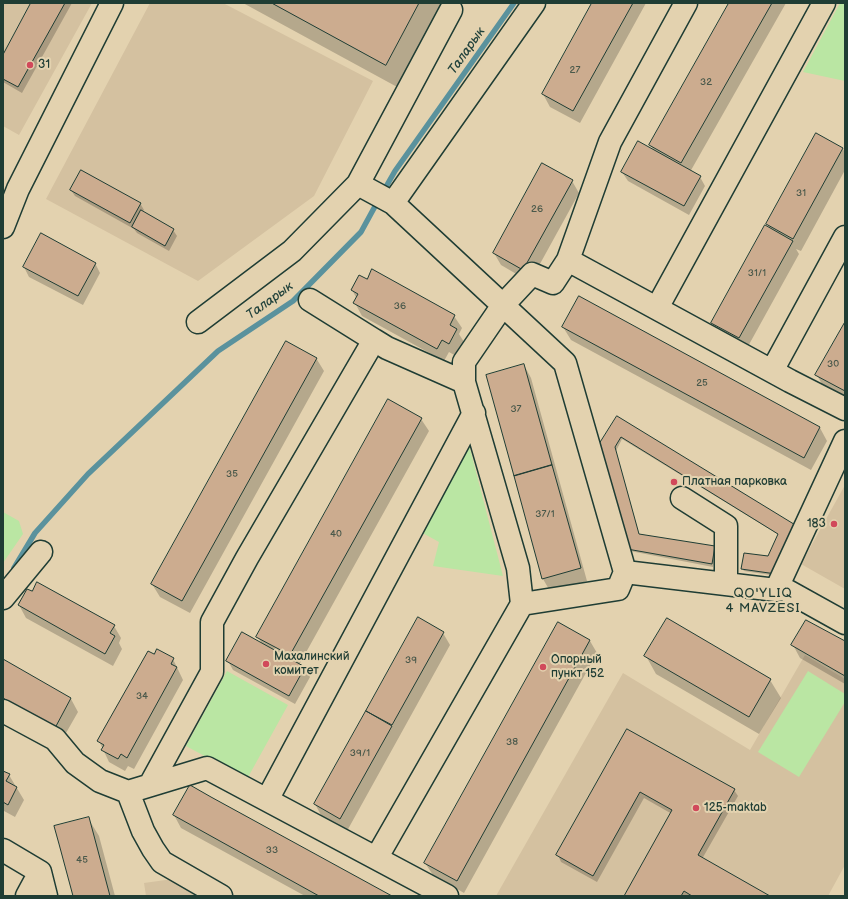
<!DOCTYPE html>
<meta charset="utf-8">
<style>
body{margin:0}
#map{position:relative;width:848px;height:899px;overflow:hidden;background:#e3d2af;font-family:"Balsamiq Sans",sans-serif}
canvas{display:block}
.frame{position:absolute;inset:0;border:4px solid #1f3d34;pointer-events:none}
</style>
<div id="map">
<canvas width="848" height="899"></canvas>
<div class="frame"></div>
</div>
<script>
const ctx = document.querySelector('canvas').getContext('2d');
ctx.lineJoin = 'round';
function paint(path, color) {
  ctx.fillStyle = color;
  ctx.fill(path, 'evenodd');
}
function trace(path, color, width, dash) {
  ctx.strokeStyle = color;
  ctx.lineWidth = width;
  ctx.lineCap = dash ? 'butt' : 'round';
  ctx.setLineDash(dash || []);
  ctx.stroke(path);
}
function drawText(font, color, halo, rows, align = 'center') {
  ctx.font = font + ' "Balsamiq Sans",sans-serif';
  ctx.lineWidth = 4;
  ctx.setLineDash([]);
  ctx.textBaseline = 'middle';
  ctx.strokeStyle = halo;
  ctx.fillStyle = color;
  for (const [text, x, y, turn = 0] of rows) {
    ctx.save();
    ctx.translate(x, y);
    ctx.rotate((+turn || 0) * Math.PI / 180);
    ctx.textAlign = isNaN(turn) ? turn : align;
    if (halo) ctx.strokeText(text, 0, 0);
    ctx.fillText(text, 0, 0);
    ctx.restore();
  }
}
const built = new Path2D(`
 M3 3H92L19 135 3 126Z
 M150 3H223L373 81 314 196 198 281 46 199Z
 M845 485V589L801 564Z
 M805 655 845 679V865L828 896H496L623 673 750 750Z
 M173 879 205 896H146L144 883Z`);
const green = new Path2D(`
 M840 3H845V81L803 72Z
 M468 441 503 576 433 566 439 542 419 531Z
 M3 512 19 521 23 534 3 563Z
 M227 671 288 705 247 779 186 746Z
 M808 671 845 694V702L799 777 758 752Z`);
const shadow = new Path2D(`
 M33 3H72L22 93 3 82V57Z
 M243 3H439L442 8 399 88Z
 M593 3H646L580 123 550 107 543 94Z
 M730 3H786L690 172 700 177 705 186 689 215 628 181 622 172 654 151 650 145Z
 M843 149 845 153V170L801 251 796 249 799 254 746 350 719 335 712 323 770 229 767 224Z
 M572 181 579 193 530 282 501 265 494 253Z
 M71 190 140 203 144 210 142 212 173 230 177 236 169 251 137 233 134 229 75 196Z
 M95 263 100 273 83 305 29 277 24 267Z
 M367 280 454 316 462 328 459 334 464 342 456 356 449 352 444 361 362 316 355 303 357 299 352 290Z
 M579 297 820 428 827 441 811 470 571 340 563 327Z
 M845 324V399L824 388 817 375Z
 M316 358 324 371 190 613 160 597 152 584Z
 M524 365 531 378 587 581 550 591 543 579Z
 M617 417 796 527 777 576 744 571 742 568 768 557 779 535 622 439 616 451 639 535 714 547 716 550 713 567 630 551 599 446Z
 M421 419 429 431 299 665 304 668 310 677 295 704 233 670 228 661 262 644 258 637Z
 M19 605 114 626 121 638 119 643 122 649 113 666 26 618Z
 M418 619 443 633 450 645 347 831 322 817 315 804Z
 M558 623 590 641 597 653 464 893 433 875 425 863Z
 M845 643V684L800 658 793 645Z
 M154 656 173 659 183 680 134 769 128 766 125 771 109 762 99 741Z
 M646 656 770 680 781 698 759 734 656 674Z
 M3 660 71 699 78 712 62 740 3 706Z
 M628 730 734 790 738 796 702 859 768 896H625L672 814 644 798 597 882 561 862 558 855Z
 M3 772 9 775 24 800 15 817 4 811 3 813Z
 M190 786 390 896H305L181 828 174 815Z
 M88 818 99 836 115 896H74Z`);
const stream = new Path2D(`
 M383 192 395 171 514 3
 M14 568 35 533 88 474 218 351 293 301 361 232 379 199`);
const building = new Path2D(`
 M31 3H65L18 87 3 79V55Z
 M272 3H419L386 65Z
 M592 3H633L573 111 542 94Z
 M729 3H772L681 163 649 145Z
 M816 133 843 148 793 239 766 224Z
 M638 141 701 176 684 206 621 172Z
 M542 163 573 180 523 270 493 253Z
 M81 170 141 203 130 223 70 190Z
 M141 210 174 229 165 246 132 227Z
 M765 225 793 241 739 338 711 323Z
 M41 233 96 263 78 296 23 267Z
 M372 269 455 315 450 325 457 329 449 344 442 340 437 349 353 303 358 294 351 290 359 275 367 279Z
 M579 296 820 427 804 458 562 327Z
 M845 322V391L815 375Z
 M286 341 317 358 182 601 151 584Z
 M524 364 552 465 514 476 486 375Z
 M388 399 422 418 290 655 256 637Z
 M617 416 797 526 776 574 741 569 744 553 768 556 778 534 621 437 615 447 639 534 715 546 712 564 627 549 598 446Z
 M552 465 581 568 542 579 514 476Z
 M37 582 115 625 110 633 115 636 105 654 18 605 27 589 32 591Z
 M418 617 444 632 392 725 366 711Z
 M667 618 771 679 749 717 644 656Z
 M806 620 845 641V676L791 645Z
 M558 622 590 640 457 881 424 863Z
 M242 632 305 667 289 696 226 661Z
 M157 649 174 658 171 664 177 667 127 758 121 754 118 759 101 750 104 745 97 741 148 651 154 654Z
 M3 659 71 698 55 728 3 698Z
 M366 711 392 726 340 819 314 804Z
 M627 729 735 789 698 855 770 896H692L684 891 681 896H624L672 810 640 792 593 876 556 855Z
 M3 771 10 774 6 781 17 787 8 805 3 802Z
 M190 785 211 797 392 896H319L173 815Z
 M89 817 110 896H73L59 844 54 826Z`);
const minor = new Path2D(`
 M358 184 393 203 565 363 625 572 618 589 522 604
 M393 203 534 3
 M3 227 18 189 112 3
 M568 260 790 381 845 409
 M310 300 374 340
 M657 308 824 3
 M198 322 292 251 358 184 451 10
 M772 371 845 237
 M682 498 726 526V583
 M625 572 776 590 784 589 845 623
 M776 590 845 441
 M3 598 41 552
 M3 711 55 739 75 763 100 781 128 792 207 768 447 896
 M150 785 212 672V622L247 558 374 340 387 348 464 382
 M128 792 143 831 153 849 162 862 221 896
 M267 800 474 413
 M3 850 40 872 46 896
 M377 857 522 604 518 568 464 382V362L503 305 532 274 553 283 568 260 610 142 686 3
 M27 896 40 872`);
const markers = [
 [30,65,4,"#d1495b"],
 [674,482,4,"#d1495b"],
 [834,524,4,"#d1495b"],
 [266,664,4,"#d1495b"],
 [543,667,4,"#d1495b"],
 [696,808,4,"#d1495b"]
];
const numberNames = [
 ["27",575,70],
 ["32",706,82],
 ["31",801,193],
 ["26",537,209],
 ["31/1",757,273],
 ["36",400,306],
 ["30",833,364],
 ["25",702,383],
 ["37",516,409],
 ["35",232,474],
 ["37/1",545,514],
 ["40",336,534],
 ["39",411,660],
 ["34",142,696],
 ["38",512,742],
 ["39/1",360,753],
 ["33",272,850],
 ["45",82,860]
];
const poiNames = [
 ["31",38,65],
 ["Платная парковка",682,482],
 ["183",826,524,"right"],
 ["Махалинский",274,657],
 ["комитет",274,671],
 ["Опорный",551,660],
 ["пункт 152",551,674],
 ["125-maktab",704,808]
];
const waterNames = [
 ["Таларык",467,51,-55],
 ["Таларык",270,301,-36]
];
const neighbourhoodNames = [
 ["QO'YLIQ",763,594],
 ["4 MAVZESI",763,609]
];
paint(built, '#d4c1a0');
paint(green, '#bae6a3');
paint(shadow, '#0003');
trace(stream, '#5a929d', 5.5);
paint(building, '#ccac8f');
trace(building, '#1f3d34', 1);
trace(minor, '#1f3d34', 25);
trace(minor, '#e3d2af', 22);
for (const [x, y, r, color] of markers) {
  const dot = new Path2D();
  dot.arc(x, y, r, 0, 2 * Math.PI);
  ctx.fillStyle = color;
  ctx.fill(dot);
  trace(dot, '#e3d2af', 1.5);
}
drawText('10px', '#4a594b', null, numberNames);
drawText('12px', '#1f3d34', '#e3d2af', poiNames, 'left');
drawText('italic 13px', '#24443d', '#e3d2af', waterNames);
ctx.letterSpacing = '1px';
drawText('13px', '#1f3d34', '#e3d2af', neighbourhoodNames);
ctx.letterSpacing = '0px';
</script>
